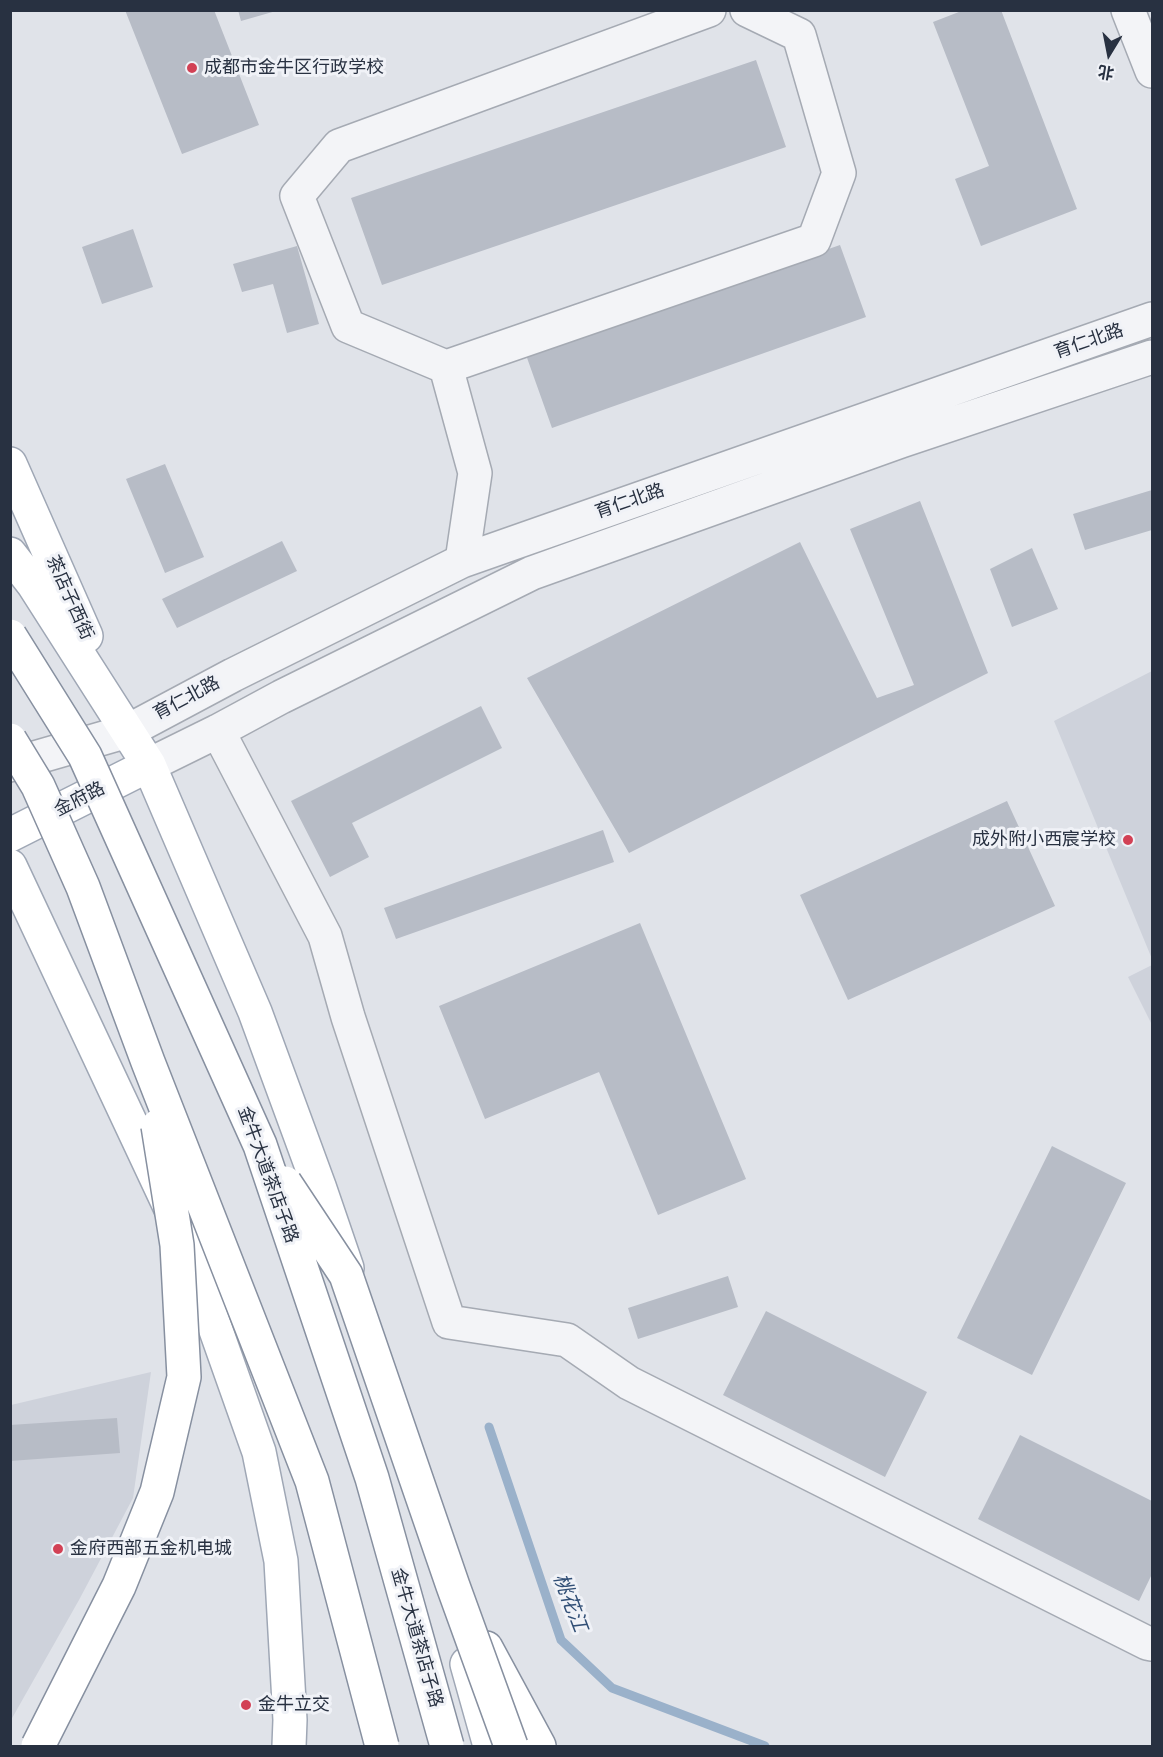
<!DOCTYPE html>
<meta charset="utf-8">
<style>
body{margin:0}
#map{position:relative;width:1163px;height:1757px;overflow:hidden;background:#e0e3e9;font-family:Roboto,"Noto Sans SC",sans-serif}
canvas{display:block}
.frame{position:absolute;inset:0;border:12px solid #283141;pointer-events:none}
.north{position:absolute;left:1079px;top:24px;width:60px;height:60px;-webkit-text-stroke:4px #f0f2f7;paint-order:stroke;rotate:190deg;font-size:16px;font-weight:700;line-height:24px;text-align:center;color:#283141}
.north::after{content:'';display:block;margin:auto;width:21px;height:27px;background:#283141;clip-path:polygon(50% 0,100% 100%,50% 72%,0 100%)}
</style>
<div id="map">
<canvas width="1163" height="1757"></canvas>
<div class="frame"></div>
<div class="north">北</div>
</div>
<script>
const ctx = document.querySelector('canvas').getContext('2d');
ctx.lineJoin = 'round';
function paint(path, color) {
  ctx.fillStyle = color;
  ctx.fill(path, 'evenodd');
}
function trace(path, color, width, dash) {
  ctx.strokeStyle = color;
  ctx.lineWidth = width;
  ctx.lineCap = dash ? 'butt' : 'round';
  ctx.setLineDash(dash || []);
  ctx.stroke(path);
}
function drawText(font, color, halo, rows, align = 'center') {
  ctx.font = font + ' Roboto,"Noto Sans SC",sans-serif';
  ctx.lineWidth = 6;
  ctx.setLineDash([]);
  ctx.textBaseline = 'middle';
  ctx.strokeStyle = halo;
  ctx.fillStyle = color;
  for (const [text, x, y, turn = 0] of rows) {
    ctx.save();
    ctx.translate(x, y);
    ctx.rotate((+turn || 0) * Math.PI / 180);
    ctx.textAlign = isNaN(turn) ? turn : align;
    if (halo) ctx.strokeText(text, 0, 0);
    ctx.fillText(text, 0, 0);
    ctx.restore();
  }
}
const built = new Path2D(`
 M1152 671V959L1054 721Z
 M1152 965V1025L1128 977Z
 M151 1372 133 1498 79 1600 11 1720V1405Z`);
const stream = new Path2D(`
 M489 1427 561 1640 612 1688 765 1746`);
const building = new Path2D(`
 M125 10H214L259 125 182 154Z
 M238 10H276V11L241 21Z
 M964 10H1001L1077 209 981 246 955 179 989 166 933 22Z
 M756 60 786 147 382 285 351 198Z
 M133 229 153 287 102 304 82 247Z
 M840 245 866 317 552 428 526 355Z
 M297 246 319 324 287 333 273 284 242 292 233 264Z
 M165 464 204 557 165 573 126 479Z
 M1152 490V530L1085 550 1073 514Z
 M920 501 988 673 629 853 527 678 800 542 877 698 914 685 850 529Z
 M282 541 297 571 177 628 162 599Z
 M1032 548 1058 609 1012 627 990 569Z
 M481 706 502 748 352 823 369 857 330 877 291 801Z
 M1007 801 1055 906 848 1000 800 895Z
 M603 830 614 862 396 939 384 908Z
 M640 923 746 1179 658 1215 599 1072 485 1119 439 1006Z
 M1052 1146 1126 1183 1032 1375 957 1338Z
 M728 1276 738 1307 638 1339 628 1308Z
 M766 1311 927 1392 885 1477 723 1395Z
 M117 1418 120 1453 10 1461V1425Z
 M1020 1435 1152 1501V1574L1139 1601 978 1519Z`);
const minor = new Path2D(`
 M709 10 339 146 297 196 348 326 446 367 814 240 839 173 799 35 747 10
 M1128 10 1152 71
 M446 367 475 473 462 561
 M218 731 325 936 348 1017 449 1322 567 1340 629 1383 1147 1643 1152 1644
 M10 765 128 731 233 675 462 561 1152 319
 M149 765 218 731 281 697 532 573 901 441 1152 357`);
const major = new Path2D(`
 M10 464 86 636
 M10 554 34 585 149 765 255 1012 320 1189 347 1268
 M10 835 149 765
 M10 866 179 1226 259 1452 281 1561 290 1720 289 1746
 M467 1664 490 1746`);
const highway = new Path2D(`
 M486 1648 539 1746`);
const highwayBridge = new Path2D(`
 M10 636 85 756 260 1145 372 1478 447 1746
 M10 740 38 786 83 887 148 1062 312 1481 382 1746
 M285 1183 346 1275 453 1586 511 1746
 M38 1746 119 1586 157 1492 184 1377 177 1245 158 1126`);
const markers = [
 [192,68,6,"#d24155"],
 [1128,840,6,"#d24155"],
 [58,1549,6,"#d24155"],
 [246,1705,6,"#d24155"]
];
const poiNames = [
 ["成都市金牛区行政学校",204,68],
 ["成外附小西宸学校",1116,840,"right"],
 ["金府西部五金机电城",70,1549],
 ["金牛立交",258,1705]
];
const streetNames = [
 ["育仁北路",1089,342,-19],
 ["育仁北路",630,502,-19],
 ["茶店子西街",69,598,66],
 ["育仁北路",187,699,-28],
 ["金府路",80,800,-27],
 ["金牛大道茶店子路",267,1175,70],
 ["金牛大道茶店子路",416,1638,74]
];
const waterNames = [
 ["桃花江",569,1603,69]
];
paint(built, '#ced2db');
trace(stream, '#9ab1ca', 9);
paint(building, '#b7bcc6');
trace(minor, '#a5aab3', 36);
trace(major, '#9fa7b5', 36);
trace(highway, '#8790a0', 36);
trace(minor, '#f3f4f7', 33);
trace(major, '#fff', 33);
trace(highway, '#fff', 33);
trace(highwayBridge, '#8790a0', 36, []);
trace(highwayBridge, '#fff', 33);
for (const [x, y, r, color] of markers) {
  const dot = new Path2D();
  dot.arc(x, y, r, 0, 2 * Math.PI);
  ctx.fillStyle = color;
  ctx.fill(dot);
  trace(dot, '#f0f2f7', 2);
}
drawText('18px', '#283141', '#f0f2f7', poiNames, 'left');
drawText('18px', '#283141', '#f0f2f7', streetNames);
drawText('italic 20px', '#314f76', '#f0f2f7', waterNames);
</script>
